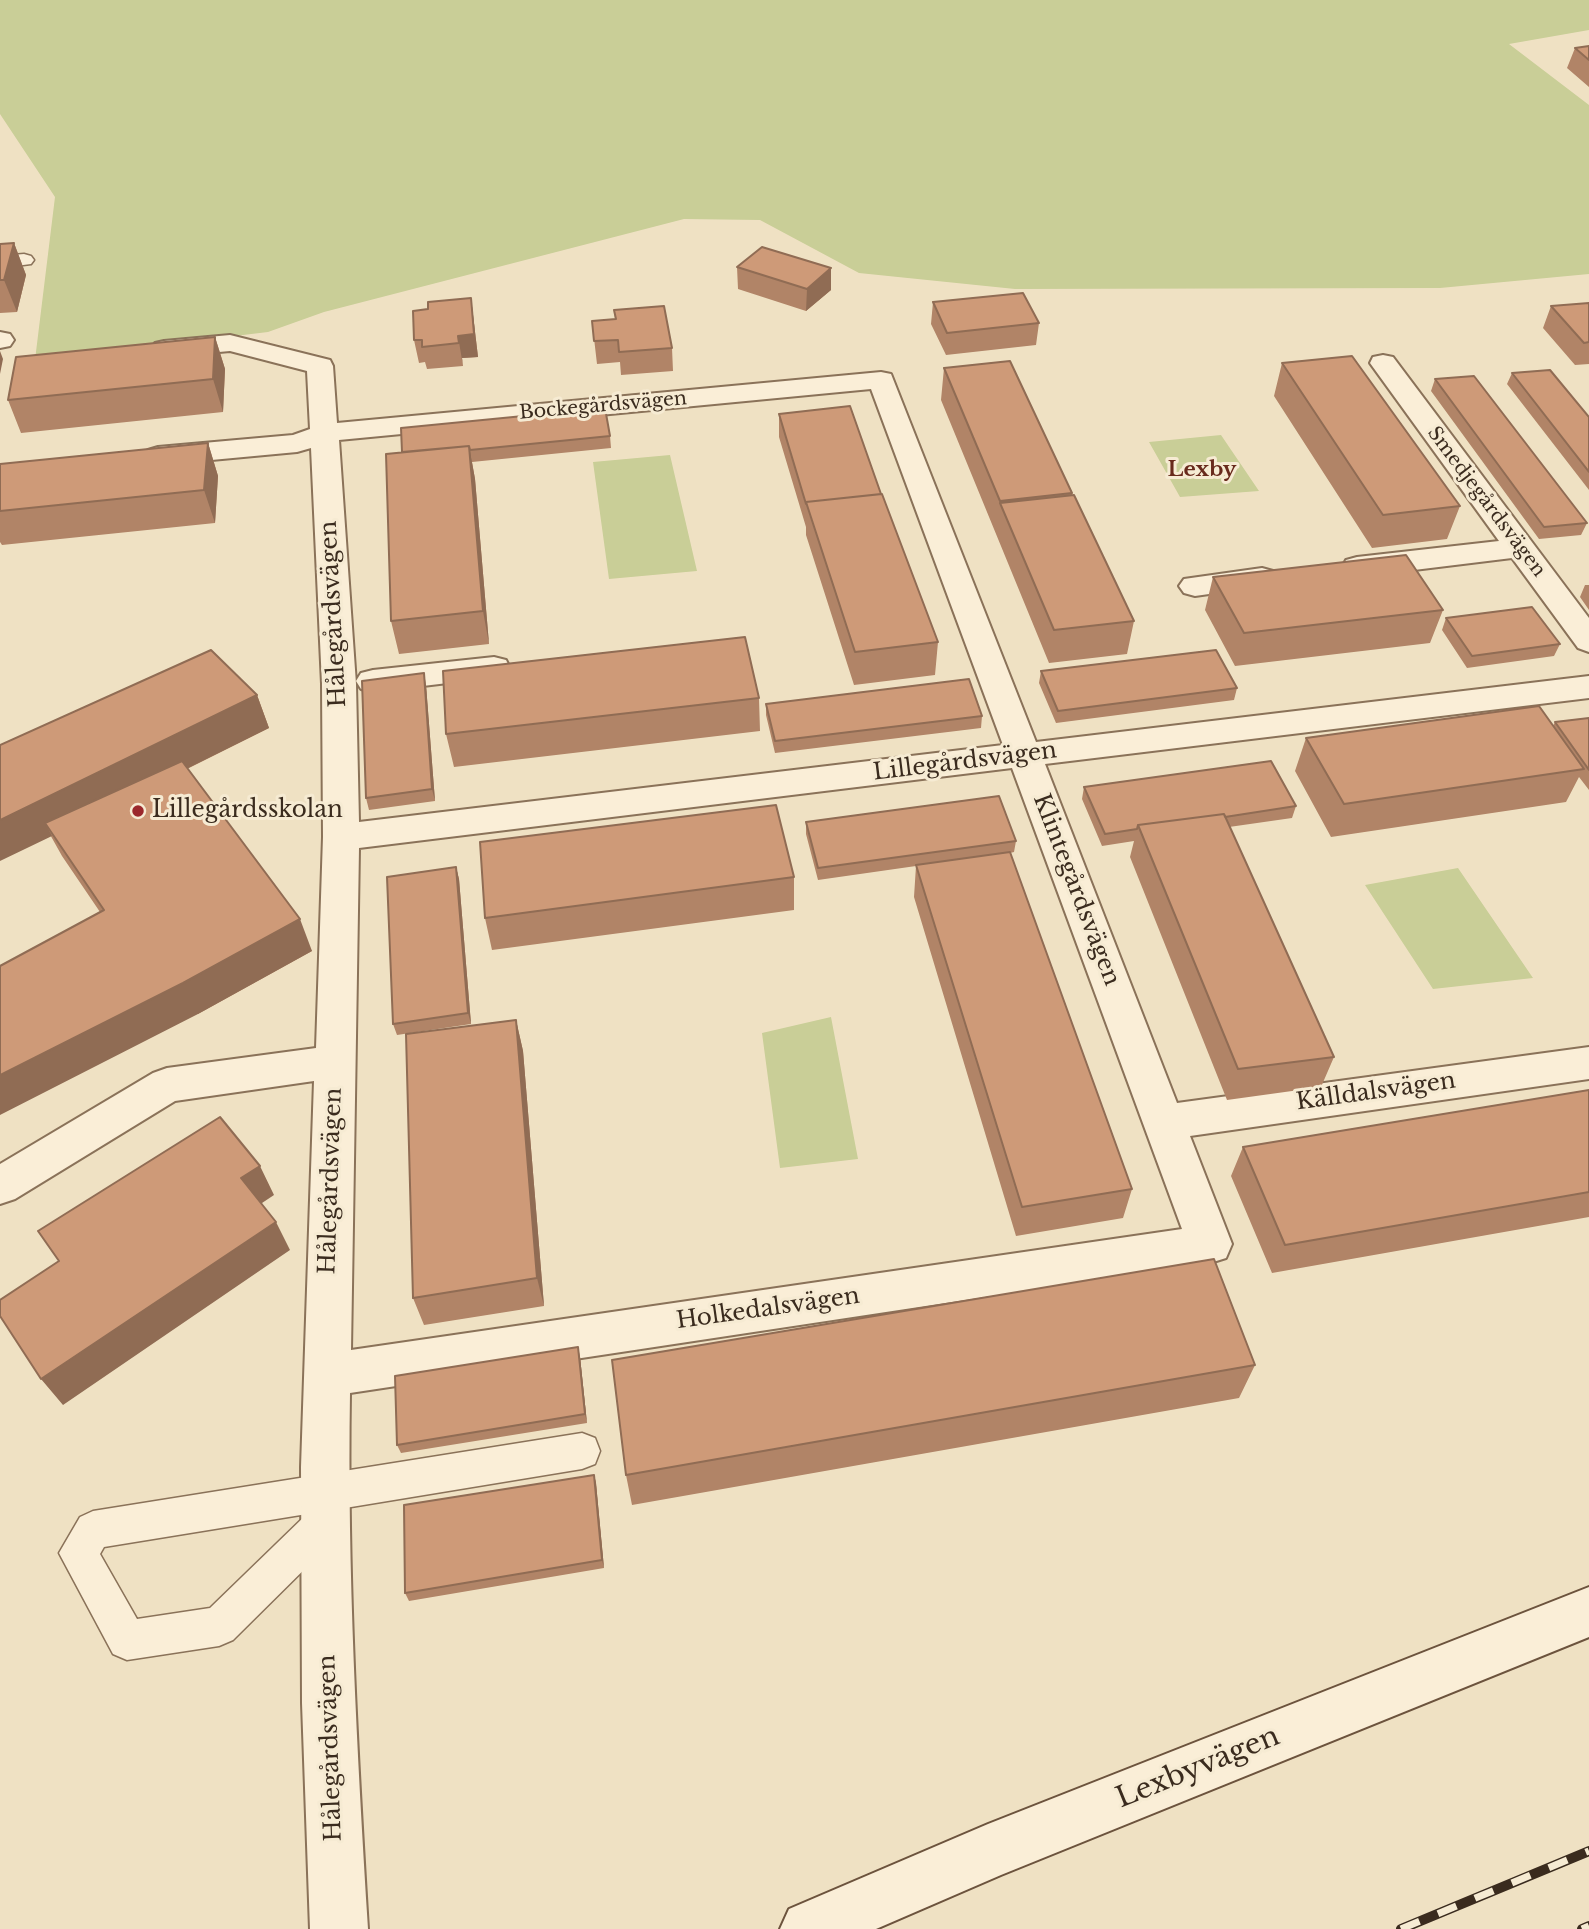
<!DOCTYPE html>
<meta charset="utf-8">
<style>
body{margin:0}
canvas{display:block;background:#efe1c3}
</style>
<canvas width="1589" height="1929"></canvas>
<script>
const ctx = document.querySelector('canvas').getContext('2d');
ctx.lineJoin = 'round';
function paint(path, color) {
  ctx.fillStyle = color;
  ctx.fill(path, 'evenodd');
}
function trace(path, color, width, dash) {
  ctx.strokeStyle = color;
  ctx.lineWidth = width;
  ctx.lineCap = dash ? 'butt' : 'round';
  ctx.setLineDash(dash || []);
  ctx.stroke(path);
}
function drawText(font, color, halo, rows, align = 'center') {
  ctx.font = font + ' "Libre Baskerville",serif';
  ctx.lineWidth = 6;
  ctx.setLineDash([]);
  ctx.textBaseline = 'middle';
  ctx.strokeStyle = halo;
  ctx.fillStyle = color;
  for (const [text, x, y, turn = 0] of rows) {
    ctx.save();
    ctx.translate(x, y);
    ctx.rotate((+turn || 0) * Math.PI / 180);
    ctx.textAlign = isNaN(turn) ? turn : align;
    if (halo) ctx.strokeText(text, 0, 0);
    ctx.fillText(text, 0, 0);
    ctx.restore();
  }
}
const green = new Path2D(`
 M0 0H1589V30L1509 44 1589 105V274L1440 288 1015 289 859 273 760 220 684 219 324 312 268 332 35 360 55 197 0 114Z
 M1221 435 1259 491 1180 497 1149 442Z
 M670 455 697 571 609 579 593 462Z
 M1458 868 1533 978 1433 989 1365 885Z
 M831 1017 858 1159 780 1168 762 1033Z`);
const lane = new Path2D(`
 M24 254 31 256 34 260 31 264 0 268V256Z
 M582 1433 595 1438 600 1451 595 1464 582 1469 339 1509 345 1522 339 1535 233 1640 219 1646 127 1660 113 1654 59 1553 80 1517 93 1511ZM307 1514 210 1608 137 1619 100 1554 104 1547Z`);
const street = new Path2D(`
 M0 332 10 334 14 340 10 346 0 348Z
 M230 335 330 360 333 366 337 423 881 372 891 374 1036 742 1589 676V698L1045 764 1177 1103 1589 1047V1079L1190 1136 1232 1244 1226 1258 1210 1263 350 1393C347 1572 357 1750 368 1929H310L302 1703 301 1467 314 1081 175 1101 15 1199 0 1204V1164L153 1073 167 1068 316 1048 323 837 322 684 311 448 297 452 158 465 148 462 144 456 148 450 158 447 293 435 310 429 307 371 230 351 164 357 155 355 151 349 155 343 164 341ZM871 389 1003 745 359 822 356 684 339 440ZM1012 768 1182 1229 351 1350 359 848Z
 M1383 355 1393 357 1589 618V652L1578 648 1512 558 1357 577 1346 574 1342 567 1346 560 1357 557 1499 541 1370 363 1373 357Z
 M1262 568 1273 571 1278 578 1273 585 1195 596 1184 593 1179 586 1184 579Z
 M494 657 506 660 510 668 506 676 373 692 361 689 356 681 361 673 373 670Z`);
const secondary = new Path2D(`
 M1589 1587V1637L1001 1875 876 1929H780L789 1909 988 1824Z`);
const rail = new Path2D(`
 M1401 1929 1589 1851
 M1582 1929 1589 1926`);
const wall = new Path2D(`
 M1589 46V87L1567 68 1575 48Z
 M14 243 26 275 17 312 0 313V244Z
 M737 267 831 290 806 311 738 289Z
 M471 298 478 357 462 358 463 366 427 369 425 362 419 363 414 340 428 309Z
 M933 302 1039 323 1036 345 946 355 931 324Z
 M1589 303V364L1575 365 1543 328 1551 306Z
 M614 310 672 348 673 371 621 375 620 362 597 364 592 321 615 319Z
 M215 337 225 369 223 412 21 433 8 400Z
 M1282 363 1460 506 1447 539 1372 548 1274 396Z
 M944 368 1072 493V496L1134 621 1127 654 1049 663 941 400Z
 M1512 373 1589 417V490L1507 384Z
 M1435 379 1587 523 1581 535 1539 539 1431 391Z
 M779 414 881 494 938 642 935 675 854 685 806 535V527L779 437Z
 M610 436 611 448 472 462 475 479 489 644 399 654 391 621 386 454Z
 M208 443 218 476 215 523 2 545 0 542V464Z
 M1213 577 1443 610 1430 643 1235 666 1205 610Z
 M1585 585H1589V610L1580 597Z
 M1446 618 1560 644 1554 656 1467 668 1442 630Z
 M1041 671 1237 688 1234 700 1056 723 1039 683Z
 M426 685 435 801 369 810 366 798Z
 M257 695 269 728 187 769 312 951 198 1014 100 912 62 856 0 745Z
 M759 698 760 731 454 767 446 734Z
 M766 704 982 716 981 728 775 753 766 715Z
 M1589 718V790L1579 777 1566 802 1331 837 1295 771 1306 738 1553 726 1555 722Z
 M1084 787 1296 806 1292 818 1229 827 1334 1057 1321 1087 1227 1100 1130 857 1134 841 1102 846 1082 799Z
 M806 822 1016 841 1014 852 1010 853 1132 1189 1123 1218 1016 1236 914 897 916 866 818 880 806 834Z
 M456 867 459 879 471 1024 397 1035 393 1024Z
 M794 877V910L492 950 485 918Z
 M516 1020 523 1051 544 1306 424 1325 413 1298Z
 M1589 1090V1217L1272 1273 1231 1176 1243 1147Z
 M580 1357 587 1423 401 1453 397 1445Z
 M1255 1365 1239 1398 632 1505 626 1475Z
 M594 1475 596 1483 604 1568 409 1601 405 1593Z`);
const shadedWall = new Path2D(`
 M14 243 26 275 17 312 4 280Z
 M831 268V290L806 311 807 289Z
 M471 298 478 357 462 358 463 366 458 336Z
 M215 337 225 369 223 412 213 379Z
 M0 351 3 359 0 374Z
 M208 443 218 476 215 523 204 490Z
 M469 446 475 479 489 644 483 611Z
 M424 673 426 685 435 801 432 789Z
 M257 695 269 728 53 835 45 823 52 836 0 861V820Z
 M456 867 459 879 471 1024 468 1013Z
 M300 919 312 951 198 1014 0 1115V1075Z
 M516 1020 523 1051 544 1306 537 1278Z
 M260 1166 274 1195 256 1207 241 1178Z
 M276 1222 290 1250 63 1405 41 1379Z
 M578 1347 580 1357 587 1423 585 1414Z
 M594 1475 596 1483 604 1568 602 1560Z`);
const building = new Path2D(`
 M1589 46V60L1575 48Z
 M14 243 4 280H0V244Z
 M762 247 831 268 807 289 737 267Z
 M1023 293 1039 323 947 333 933 302Z
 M471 298 474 334 458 336 459 343 422 347V340H414L413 311 428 309V302Z
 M1589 303V342L1584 343 1551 306Z
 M664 306 672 348 619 352 618 340 594 341 592 321 616 319 614 310Z
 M215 337 213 379 8 400 16 357Z
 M1352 356 1460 506 1383 515 1282 363Z
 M1010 361 1072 493 1000 501 944 368Z
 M1550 370 1589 417V472L1512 373Z
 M1474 376 1587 523 1544 527 1435 379Z
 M850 406 881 494 806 502V504L779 414Z
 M605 408 610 436 470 450 469 446 402 452 401 428Z
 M208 443 204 490 0 511V464Z
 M469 446 483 611 391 621 386 454Z
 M882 494 938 642 855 652 806 502Z
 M1074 495 1134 621 1054 630 1000 503Z
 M1406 555 1443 610 1244 633 1213 577Z
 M1532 607 1560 644 1472 656 1446 618Z
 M745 637 759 698 446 734 443 671Z
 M211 650 257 695 0 820V745Z
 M1216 650 1237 688 1058 711 1041 671Z
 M424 673 432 789 366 798 362 681Z
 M969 679 982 716 775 741 766 704Z
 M1539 706 1584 769 1344 804 1306 738Z
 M1589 718V770L1555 722Z
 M182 761 300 919 183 983 0 1075V966L104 910 45 823Z
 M1271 761 1296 806 1225 817 1224 814 1138 825 1137 829 1105 834 1084 787Z
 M999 796 1016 841 818 868 806 822Z
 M776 805 794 877 485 918 480 842Z
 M1224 814 1334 1057 1238 1069 1138 825Z
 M1010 852 1132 1189 1022 1207 916 865Z
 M456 867 468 1013 393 1024 387 877Z
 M516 1020 537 1278 413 1298 406 1034Z
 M1589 1090V1192L1285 1245 1243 1147Z
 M220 1117 260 1166 241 1178 276 1222 41 1379 0 1316V1300L59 1261 38 1231Z
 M1214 1259 1255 1365 626 1475 612 1360Z
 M578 1347 585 1414 397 1445 395 1376Z
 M594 1475 602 1560 405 1593 404 1505Z`);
const markers = [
 [138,811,7,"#9b282c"]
];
const farStreetnames = [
 ["Bockegårdsvägen",603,406,-5],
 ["Smedjegårdsvägen",1486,502,53]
];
const farNeighbourhoodnames = [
 ["Lexby",1202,470]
];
const streetNames = [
 ["Hålegårdsvägen",334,614,-93],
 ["Lillegårdsvägen",965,762,-7],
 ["Klintegårdsvägen",1076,890,69],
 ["Källdalsvägen",1376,1092,-8],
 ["Hålegårdsvägen",331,1181,-88],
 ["Holkedalsvägen",768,1309,-8],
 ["Hålegårdsvägen",331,1748,-92]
];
const poiNames = [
 ["Lillegårdsskolan",152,811]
];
const nearStreetnames = [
 ["Lexbyvägen",1198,1768,-22]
];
paint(green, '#c9ce97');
trace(lane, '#8a7259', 3);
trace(street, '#8a7259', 4);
trace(secondary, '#6c533d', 4);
paint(lane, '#faeed7');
paint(street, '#faeed7');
paint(secondary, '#faeed7');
trace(rail, '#3a2b1e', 10);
trace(rail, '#f6ebd3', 7, [20]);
paint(wall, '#b18467');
paint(shadedWall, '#906c54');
paint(building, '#ce9a78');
trace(building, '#906c54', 2);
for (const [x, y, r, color] of markers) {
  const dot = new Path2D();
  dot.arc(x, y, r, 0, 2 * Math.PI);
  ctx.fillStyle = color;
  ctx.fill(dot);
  trace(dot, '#f6ebd3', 2.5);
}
drawText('19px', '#3a2b1e', '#f6ebd3', farStreetnames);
drawText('bold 21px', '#682a1c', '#f6ebd3', farNeighbourhoodnames);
drawText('23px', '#3a2b1e', '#f6ebd3', streetNames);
drawText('23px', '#3a2b1e', '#f6ebd3', poiNames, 'left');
drawText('28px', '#3a2b1e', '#f6ebd3', nearStreetnames);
</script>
